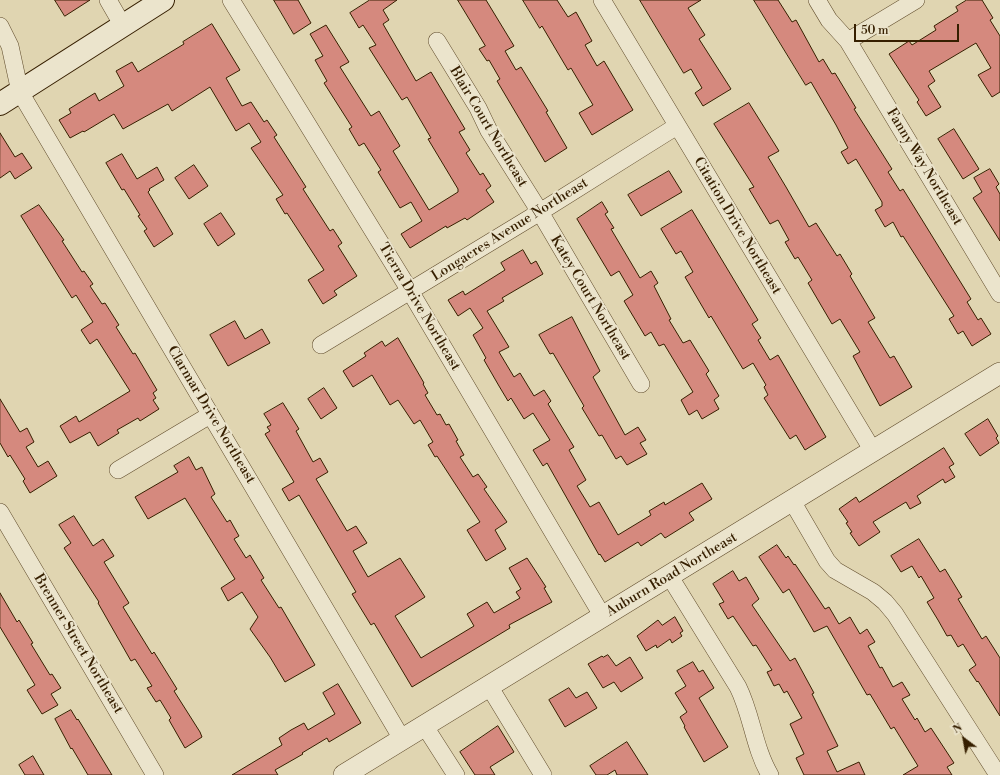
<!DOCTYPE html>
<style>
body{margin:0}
#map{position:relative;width:1000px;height:775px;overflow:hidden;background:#e0d5b1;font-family:"Libre Bodoni",serif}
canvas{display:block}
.north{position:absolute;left:944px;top:719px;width:40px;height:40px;-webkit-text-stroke:3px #ebe4cc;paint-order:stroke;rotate:328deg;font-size:11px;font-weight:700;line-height:16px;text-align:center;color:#361f00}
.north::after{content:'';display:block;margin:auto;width:14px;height:18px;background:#361f00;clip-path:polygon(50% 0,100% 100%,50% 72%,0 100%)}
.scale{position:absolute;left:854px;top:24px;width:105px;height:18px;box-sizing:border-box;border:2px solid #361f00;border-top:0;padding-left:5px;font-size:12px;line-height:14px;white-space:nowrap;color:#361f00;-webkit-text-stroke:3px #ebe4cc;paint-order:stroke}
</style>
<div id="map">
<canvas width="1000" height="775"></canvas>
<div class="north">N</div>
<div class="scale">50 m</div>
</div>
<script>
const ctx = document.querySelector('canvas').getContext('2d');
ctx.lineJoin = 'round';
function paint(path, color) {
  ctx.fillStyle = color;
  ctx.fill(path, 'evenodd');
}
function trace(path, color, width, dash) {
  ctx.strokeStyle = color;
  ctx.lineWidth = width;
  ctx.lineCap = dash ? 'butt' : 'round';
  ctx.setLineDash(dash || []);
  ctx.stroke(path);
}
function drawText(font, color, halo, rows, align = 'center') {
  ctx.font = font + ' "Libre Bodoni",serif';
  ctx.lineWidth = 4;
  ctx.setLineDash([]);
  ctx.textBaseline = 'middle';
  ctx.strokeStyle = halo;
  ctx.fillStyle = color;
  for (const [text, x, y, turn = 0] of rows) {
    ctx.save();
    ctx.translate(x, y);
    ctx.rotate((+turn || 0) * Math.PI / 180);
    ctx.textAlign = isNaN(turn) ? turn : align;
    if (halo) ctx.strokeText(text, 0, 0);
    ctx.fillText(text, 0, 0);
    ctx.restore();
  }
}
const building = new Path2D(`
 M55 0H90L65 16Z
 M274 0H298L311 23 294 34Z
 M370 0H397L383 10 389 20 383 24 416 81 431 72 465 129 459 132 470 150 466 153 480 175 483 173 491 186 486 190 494 202 467 220 465 218 447 228 446 226 410 248 401 234 422 221 411 202 400 208 378 172 381 170 364 143 359 146 349 129 352 127 324 83 327 81 315 60 323 56 310 34 326 25 349 62 340 67 371 116 379 111 400 146 393 151 429 210 458 192V189L428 139 431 138 407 97 402 100 369 48 376 45 363 25 359 28 350 13Z
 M458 0H486L514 46 505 51 516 70 521 67 548 111 546 112 567 148 545 162 497 81 500 79 489 60 487 61 479 49 485 46Z
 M523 0H557L568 17 576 12 592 41 585 45 597 66 604 61 633 110 592 135 579 113 593 105 571 68 568 70 542 26 540 28Z
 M640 0H701L688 8 705 35 699 39 731 89 703 106 695 93 702 88 691 69 684 73Z
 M754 0H778L792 22 796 20 819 62 823 59 832 74 835 73 856 108 854 109 892 169 888 172 900 191 903 189 971 299 967 302 978 320 981 318 991 334 972 346 963 331 958 334 949 319 954 316 903 236 901 237 893 222 885 227 875 210 882 206V202L856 159 848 164 841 152 848 148 836 125 811 82 806 85Z
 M967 0H982L993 18 990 20 1000 36V92L992 97 978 75 991 68 976 43 929 71 935 81 928 86 941 107 926 116 917 102 919 100 889 54 909 41 912 45 936 30 934 26 958 11 956 7Z
 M212 24 240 70 226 78 242 106 251 102 264 122 267 120 277 135 274 137 306 187 303 189 330 231 333 229 342 243 338 246 357 276 334 291 337 295 323 304 308 280 324 270 287 213 285 214 276 199 283 195 251 148 261 142 249 123 236 131 210 87 172 111 168 104 123 129 114 114 84 132 83 131 70 138 59 120 71 113 69 109 95 93 99 101 124 86 116 71 132 62 138 72 184 44 183 42Z
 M749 103 779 151 768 157 786 187 809 227 816 223 837 256 840 254 852 274 850 276 875 318 868 322 890 358 894 356 912 387 880 406 853 356 860 352 840 319 832 324 808 283 812 280 798 257 795 259 785 242 789 240 778 220 770 224 749 189 754 187 714 124Z
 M954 129 979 169 963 179 938 139Z
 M0 133 15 157 22 153 32 168 15 179 10 171 0 178Z
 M122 154 137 179 157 167 164 180 149 189 150 190 148 192 173 234 154 247 144 231 147 229 138 216 140 215 124 189 122 190 106 163Z
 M194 165 208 186 189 199 175 178Z
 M990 169 999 184 996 187 1000 194V241L973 198 982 192 974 178Z
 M669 171 682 192 641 216 628 195Z
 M602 202 608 212 605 214 614 228 611 229 640 278 651 271 658 283 654 286 671 319 669 320 683 343 690 340 709 371 706 374 719 396 714 400 719 409 702 419 697 410 689 415 681 400 693 392 664 344 659 346 651 332 645 336 624 301 633 295 619 271 611 276 577 219Z
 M39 205 64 240 62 241 82 272 84 271 93 284 90 286 102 304 105 303 119 325 116 327 133 354 135 353 157 390 153 393 156 398 153 400 159 409 140 421 138 418 117 430 119 433 98 446 90 432 70 443 60 426 76 416 79 422 130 391 97 339 90 344 81 330 93 322 76 295 72 298 21 216Z
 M692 210 758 320 752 324 761 338 758 340 770 360 778 355 826 437 805 450 796 435 790 439 764 398 768 395 764 387 766 385 753 363 743 369 711 316 709 318 685 277 693 272 681 251 676 254 661 229Z
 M221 213 235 234 218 246 204 224Z
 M523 250 531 264 536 261 543 274 502 298 504 301 487 311 509 347 499 352 514 377 520 373 534 396 544 390 551 401 548 404 574 447 569 450 586 480 577 486 590 507 599 502 618 535 651 515 649 511 664 502 665 505 702 483 712 499 689 513 694 520 665 538 661 533 641 546 638 542 605 562 600 554 599 555 547 463 543 466 533 450 550 440 533 413 524 419 511 398 508 401 499 386 484 360 486 358 473 335 483 328 470 308 458 316 448 300 463 291 465 295 505 270 501 263Z
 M572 317 600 371 593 377 625 435 638 427 646 440 640 443 647 454 627 465 621 456 616 459 602 435 599 436 582 408 584 406 553 353 550 354 539 335Z
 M235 321 245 339 262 329 270 343 228 366 210 335Z
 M398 338 424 383 423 384 428 393 425 395 437 415 440 414 446 425 449 424 458 440 456 441 464 455 460 457 473 477 478 474 487 487 484 489 507 522 495 530 506 549 486 561 467 530 480 522 437 456 435 457 428 445 433 442 420 420 414 424 398 400 390 405 372 375 353 387 343 371 366 356 364 353 382 341 385 346Z
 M324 388 337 408 321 419 308 399Z
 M0 399 20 432 27 428 34 442 26 447 38 467 48 461 57 476 30 493 23 481 25 479 10 455 8 457 0 443Z
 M283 403 299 429 296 431 313 462 320 458 328 472 316 479 319 484 347 531 356 526 367 543 353 551 368 577 400 558 425 597 395 616 421 658 474 626 467 614 487 602 494 613 520 598 516 592 521 589 509 568 527 558 546 587 544 588 552 602 509 625 510 628 412 687 374 623 371 625 352 594 356 592 299 495 289 501 282 489 294 482 265 434 270 431 267 427 271 425 264 414Z
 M988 419 998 436 996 438 999 443 980 456 965 434Z
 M944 448 954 464 949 467 955 477 945 483 943 479 917 496 921 503 910 509 906 502 873 522 880 532 859 546 850 533 852 532 846 523 848 522 839 509 856 497 859 502Z
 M189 457 196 470 202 467 215 494 211 497 227 522 230 520 239 536 234 539 246 558 250 555 264 578 261 580 279 608 281 607 315 665 285 682 270 657 250 629 258 617 242 592 228 601 221 588 235 579 185 498 148 519 135 497 178 472 174 466Z
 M74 516 93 546 103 539 114 556 104 562 129 603 123 607 152 654 154 652 177 689 174 691 200 732 202 737 185 748 169 720 171 718 160 700 156 702 147 688 152 686 135 659 131 661 98 603 99 602 64 548 71 543 59 525Z
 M919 539 940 572 945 569 962 597 958 599 982 639 986 636 1000 658V716L978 681 977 682 969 670 976 665 963 644 958 647 951 635 947 636 938 620 927 602 934 598 921 576 919 578 912 566 901 572 891 556Z
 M777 545 786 558 788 556 794 565 795 564 825 609 829 607 839 624 850 617 860 634 867 629 875 642 868 646 880 668 882 667 893 687 902 682 910 695 902 699 915 720 917 718 925 732 931 728 954 763 947 767 952 775H903L918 766 894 727 891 729 870 694 867 695 827 626 814 632 789 589 783 593 759 557Z
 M733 571 739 581 746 577 759 599 752 605 790 661 795 658 814 693 812 694 838 746 827 751 837 772 859 762 865 775H804L796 758 804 754 790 724 802 718 787 691 784 693 779 684 774 686 767 672 772 670 756 645 753 646 733 616 728 619 719 604 724 602 713 584Z
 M0 593 17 622 19 620 33 643 31 644 50 675 52 674 61 688 51 694 58 705 42 714 27 690 35 685 0 627Z
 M675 617 683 631 680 633 682 636 672 643 670 639 657 648 656 645 646 651 637 636 658 620 662 625Z
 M608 655 616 666 630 657 643 678 621 692 614 682 603 688 588 664 602 656 603 657Z
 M693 662 699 672 703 670 714 688 699 698 728 747 704 762 684 727 685 726 680 717 687 712 675 693 686 686 677 671Z
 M338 684 361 723 329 742 327 738 302 753 303 754 275 770 278 775H232L282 745 279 738 291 730 304 723 308 730 335 714 323 693Z
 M569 688 576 698 587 692 597 708 565 727 549 700Z
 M71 710 77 720 78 719 112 775H88L72 748 71 749 55 719Z
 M498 726 514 752 490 767 495 775H475L460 752Z
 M627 742 648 775H617L615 770 607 775H596L590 766Z
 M33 756 44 775H25L19 765Z`);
const minor = new Path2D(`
 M108 0 123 26
 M231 0 410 291 603 617
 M602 0 873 451
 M817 0 829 20 848 41 1000 294
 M0 26 10 46 20 92 402 739
 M437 41 478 108 489 131 540 212 641 384
 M848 41 916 0
 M321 345 540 212 677 126
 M118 470 210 415
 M792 501 827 561 835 570 873 592 885 602 895 614 998 775
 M0 512 155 775
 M670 577 738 687C752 715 754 748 770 775
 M489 686 543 775
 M424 725 456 775`);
const tertiary = new Path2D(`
 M344 775 1000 373`);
const secondary = new Path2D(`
 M0 104 163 0`);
const streetNames = [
 ["Blair Court Northeast",488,127,59],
 ["Fanny Way Northeast",924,167,59],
 ["Citation Drive Northeast",737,226,59],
 ["Longacres Avenue Northeast",510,230,-32],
 ["Katey Court Northeast",590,298,59],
 ["Tierra Drive Northeast",419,307,59],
 ["Clarmar Drive Northeast",211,415,59],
 ["Auburn Road Northeast",672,575,-31],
 ["Brenner Street Northeast",78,644,59]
];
paint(building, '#d5897e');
trace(building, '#361f00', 1);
trace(minor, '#604c2c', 18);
trace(tertiary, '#604c2c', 22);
trace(secondary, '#361f00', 24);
trace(minor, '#ebe4cc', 17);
trace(tertiary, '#ebe4cc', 21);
trace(secondary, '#ebe4cc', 22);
drawText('14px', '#361f00', '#ebe4cc', streetNames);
</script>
